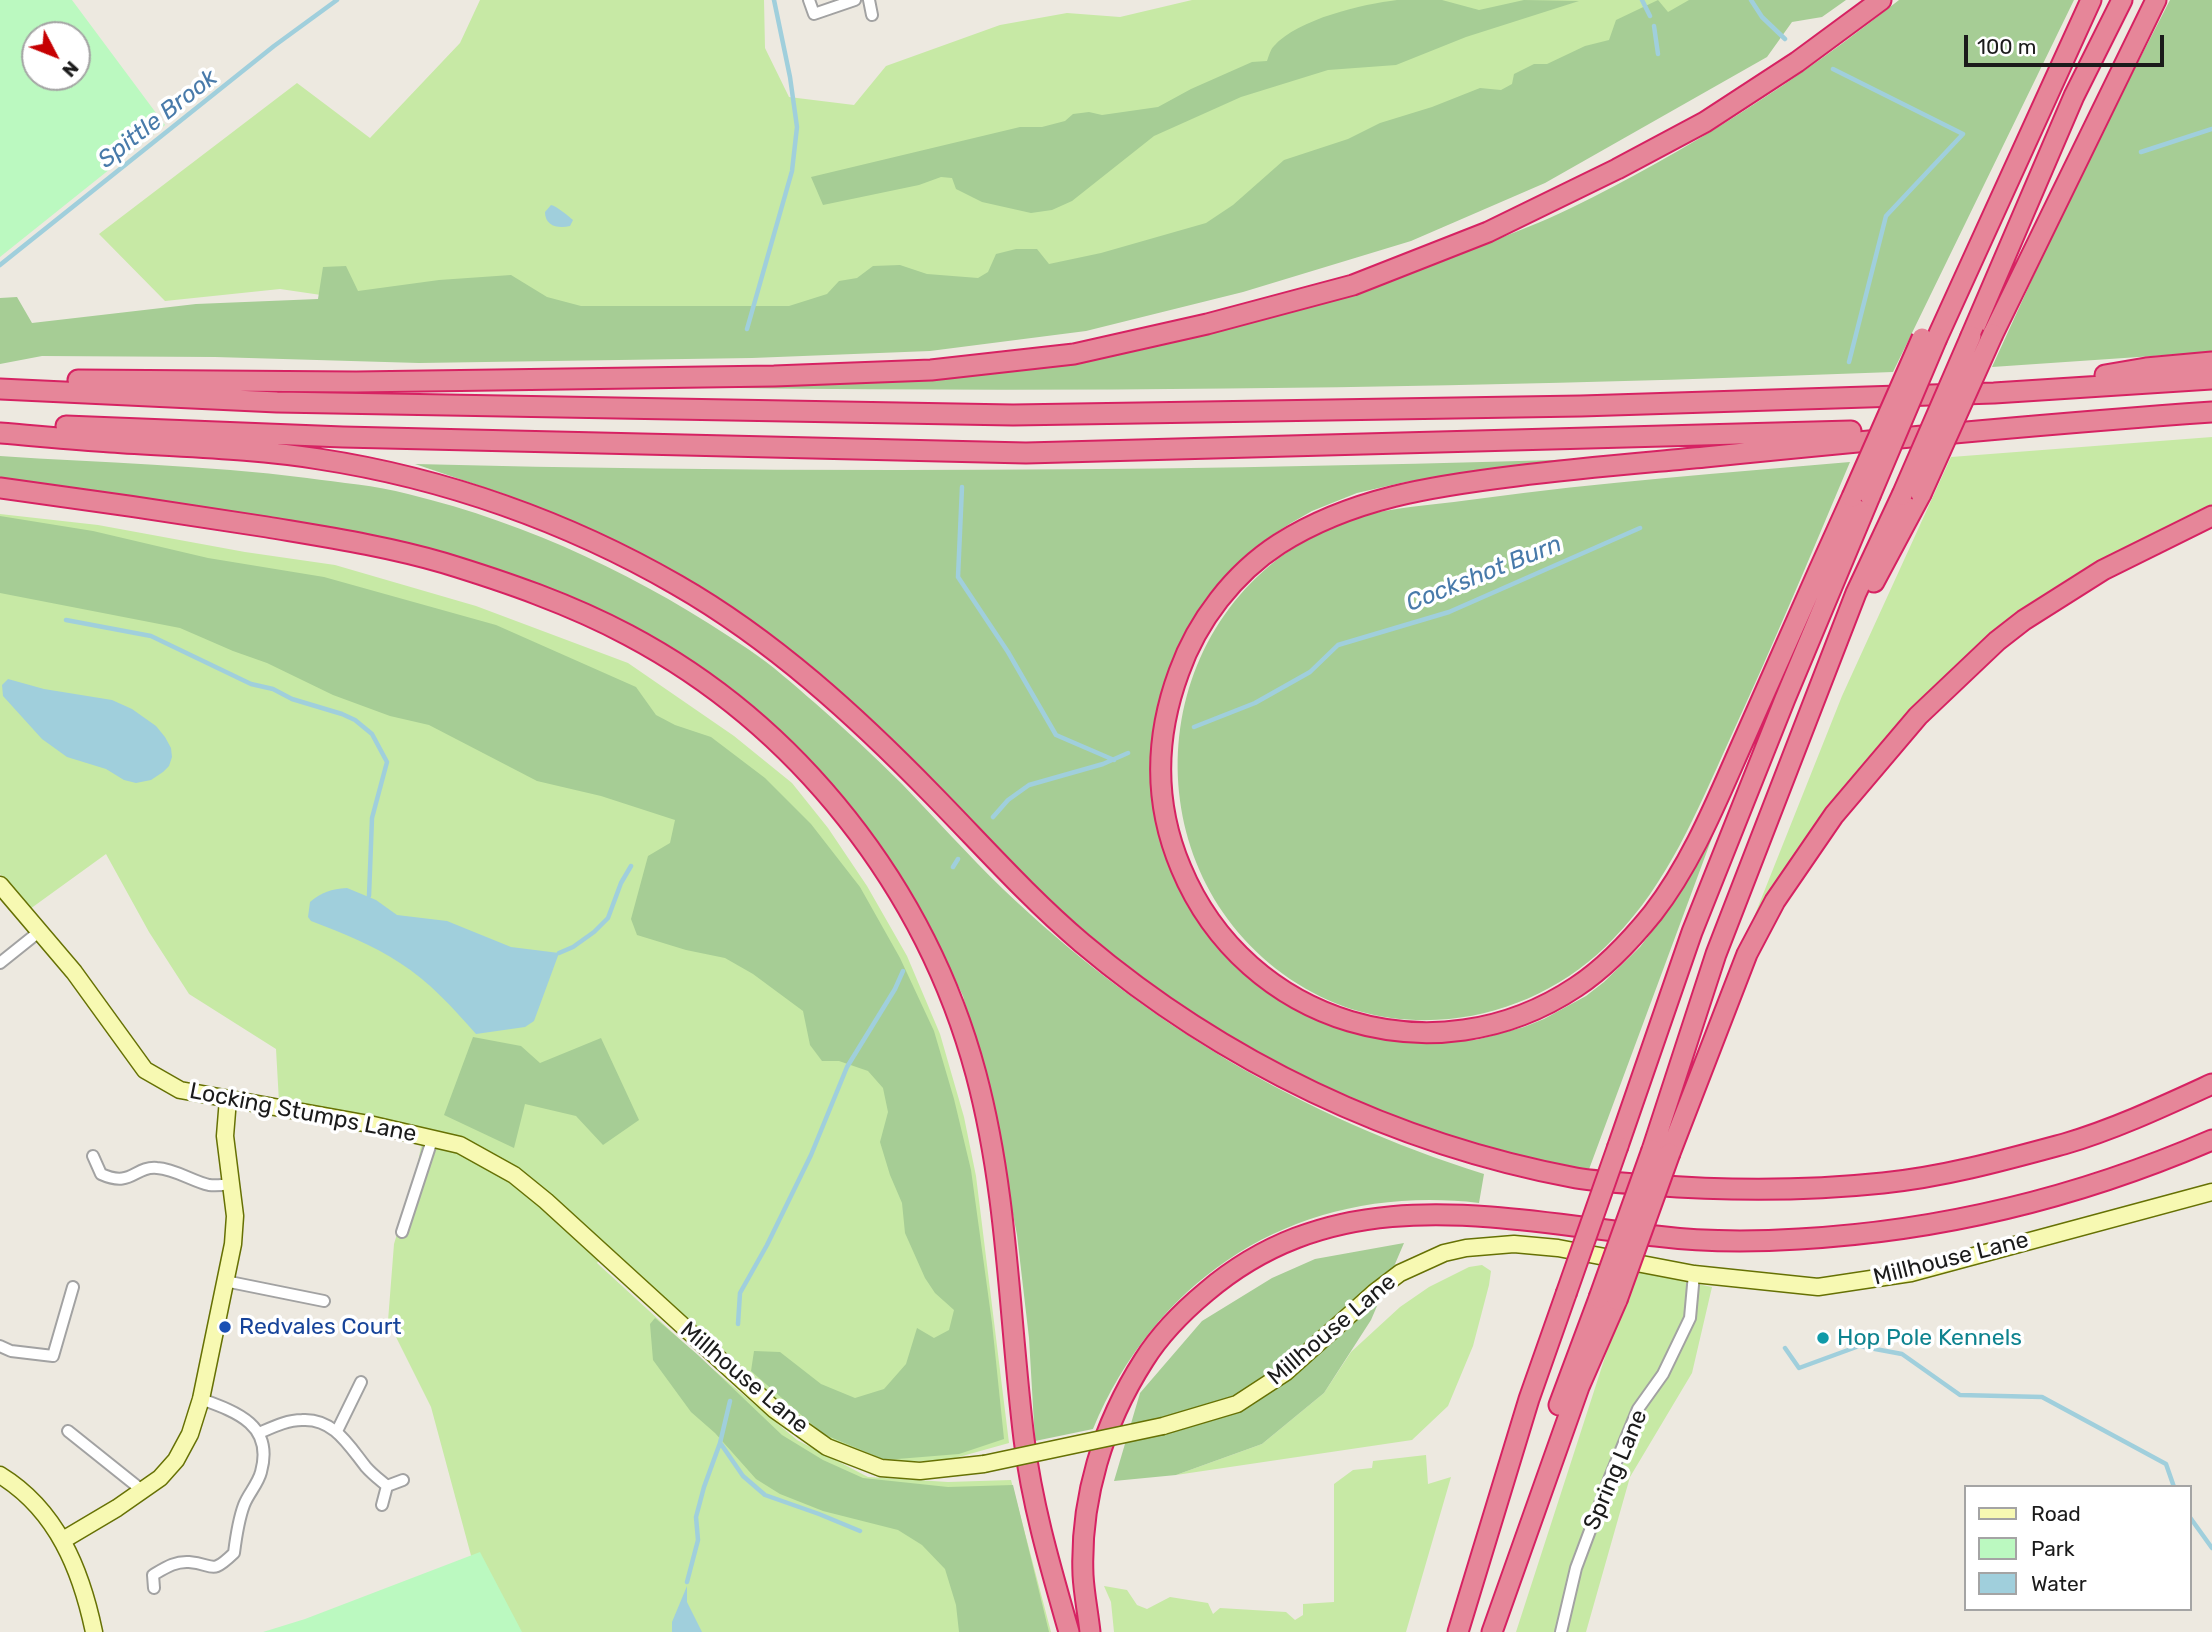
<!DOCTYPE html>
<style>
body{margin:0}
#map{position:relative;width:2212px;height:1632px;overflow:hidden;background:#ede9e0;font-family:Rubik,sans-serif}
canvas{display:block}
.legend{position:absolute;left:1964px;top:1485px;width:228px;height:126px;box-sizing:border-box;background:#fff;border:2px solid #a4a4a4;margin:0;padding:9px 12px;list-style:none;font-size:21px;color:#1b1b1b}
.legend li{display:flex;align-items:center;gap:14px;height:35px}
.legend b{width:35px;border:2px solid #a4a4a4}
.north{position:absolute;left:21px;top:21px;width:70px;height:70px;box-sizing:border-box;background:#fff;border:2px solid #a4a4a4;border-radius:50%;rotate:132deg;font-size:19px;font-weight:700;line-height:28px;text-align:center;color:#1b1b1b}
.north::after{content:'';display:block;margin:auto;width:24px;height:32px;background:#c60002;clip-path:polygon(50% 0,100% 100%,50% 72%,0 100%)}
.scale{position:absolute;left:1964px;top:35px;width:200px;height:32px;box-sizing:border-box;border:4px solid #1b1b1b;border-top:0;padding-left:9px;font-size:21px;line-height:24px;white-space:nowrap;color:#1b1b1b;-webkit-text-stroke:5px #fff;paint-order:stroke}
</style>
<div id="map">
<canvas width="2212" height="1632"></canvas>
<ul class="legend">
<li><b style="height:9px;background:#f7f9b2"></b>Road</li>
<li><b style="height:19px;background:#bbf9c0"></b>Park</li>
<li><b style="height:19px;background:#a0cfdc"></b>Water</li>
</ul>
<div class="north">N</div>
<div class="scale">100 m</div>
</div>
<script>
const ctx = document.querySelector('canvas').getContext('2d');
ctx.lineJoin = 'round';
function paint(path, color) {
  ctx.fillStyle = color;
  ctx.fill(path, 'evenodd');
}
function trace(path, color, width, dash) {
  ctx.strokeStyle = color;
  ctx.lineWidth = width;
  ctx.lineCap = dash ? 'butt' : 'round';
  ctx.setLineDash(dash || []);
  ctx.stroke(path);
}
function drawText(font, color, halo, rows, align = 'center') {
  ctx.font = font + ' Rubik,sans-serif';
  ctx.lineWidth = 7;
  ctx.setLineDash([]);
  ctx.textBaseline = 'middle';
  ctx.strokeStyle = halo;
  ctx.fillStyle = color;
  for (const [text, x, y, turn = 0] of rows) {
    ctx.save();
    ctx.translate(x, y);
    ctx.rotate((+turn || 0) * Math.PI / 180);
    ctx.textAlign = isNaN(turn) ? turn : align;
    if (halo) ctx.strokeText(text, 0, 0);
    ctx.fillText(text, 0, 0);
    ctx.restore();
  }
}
const grass = new Path2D(`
 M480 0H764L765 48 789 97 854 105 886 66 1000 25 1067 13 1120 17 1192 0H1734L1164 265 808 318 369 302 280 289 165 301 99 234 297 83 370 138 460 43Z
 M2212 437V508L2167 528 1905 717 1845 787 1817 823 1744 942 1842 696 1951 457Z
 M0 514 98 525 245 552 335 565 476 606 628 663 734 736 792 783 828 828 867 886 907 956 940 1034 964 1117 976 1176 1009 1443 948 1460 882 1463 821 1436 747 1374 606 1248 597 1263 709 1366 797 1440 868 1477 948 1482 1011 1480 1051 1632H503L483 1600 431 1407 388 1321 394 1244 417 1168 424 1130 279 1102 276 1049 189 994 149 932 106 854 30 909 0 874Z
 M1482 1265 1491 1271 1489 1285 1473 1346 1448 1406 1412 1440 1176 1475 1262 1444 1324 1393 1351 1352 1400 1307 1429 1287 1469 1267Z
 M1638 1272 1712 1287 1692 1373 1630 1477 1586 1632H1516L1618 1317Z
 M1426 1455 1428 1484 1451 1477 1406 1632H1114L1111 1602 1104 1586 1127 1590 1137 1605 1147 1609 1170 1597 1208 1603 1213 1614 1220 1608 1286 1612 1295 1620 1303 1615V1604L1334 1602V1484L1353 1470 1372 1468 1373 1461Z`);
const forest = new Path2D(`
 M1397 0H1442L1479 10 1524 0 1579 1 1466 37 1396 65 1328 70 1241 97 1154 136 1072 201 1052 210 1031 213 982 202 956 189 952 178 941 177 919 185 823 205 811 177 1020 127H1042L1065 121 1073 114 1089 112 1102 115 1158 107 1191 89 1252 62 1267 61C1269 56 1270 50 1274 46 1298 19 1363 4 1397 0Z
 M1658 0 1668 12 1689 0H1846L1822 17 1792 22 1767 57 1545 183 1411 241 1243 292 1086 331 930 351 752 358 419 363 215 357 42 356 0 364V298L17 297 32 323 196 304 318 299 323 267 346 266 358 291 439 280 511 275 547 297 581 306H789L827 294 839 281 857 278 873 266 900 265 927 274 978 278 988 272 996 254 1016 249H1037L1049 264 1101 253 1206 223 1233 205 1284 160 1348 139 1380 123 1432 107 1480 88 1501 90 1512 84 1514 74 1534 64H1547L1585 46 1609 40 1616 20Z
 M1899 0H2074L1893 372C1507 387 1121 393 734 388L795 383 1220 330C1310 308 1397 279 1483 245 1512 233 1543 222 1571 208 1688 151 1797 81 1899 0Z
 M2170 0H2212V352L1992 367 2078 179Z
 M0 456C102 463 205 465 307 478 341 483 375 485 408 494 531 524 644 578 748 649 772 665 793 684 815 703 845 729 874 756 902 784 936 819 968 855 1003 889 1141 1021 1302 1117 1484 1174L1479 1203C1306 1183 1161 1268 1093 1429L1035 1441 1029 1338 1017 1235 989 1091 963 996 929 924 887 857 839 793 811 765 753 711 481 567 0 482Z
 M1588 459 1405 482 1357 493 1312 511 1291 523 1271 536 1235 568 1159 716 1178 882 1189 904 1215 944 1250 978 1289 1006 1311 1017 1356 1034 1405 1041 1476 1040 1524 1027 1544 1019 1586 996 1604 982 1640 947 1670 908 1716 827 1588 1172 1458 1141 1331 1094 1175 1006 1068 920 866 717 591 531 504 494 415 464C806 474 1197 471 1588 459Z
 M1850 462C1810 557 1771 650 1728 743 1697 811 1668 883 1614 938 1571 984 1511 1013 1449 1019 1396 1024 1344 1013 1298 984 1134 880 1139 638 1306 540 1363 506 1414 508 1477 499 1601 482 1725 473 1850 462Z
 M0 516 93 531 208 558 324 577 496 625 636 687 656 715 675 725 711 737 765 778 811 824 860 887 900 958 934 1031 954 1099 971 1170 992 1323 1004 1439 959 1454 885 1460 823 1434 751 1371 754 1351 780 1352 821 1384 855 1398 884 1389 906 1364 917 1328 934 1338 949 1330 954 1310 935 1293 925 1278 905 1233 902 1203 890 1175 880 1142 888 1112 883 1088 868 1071 839 1061H822L810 1045 803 1011 753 974 725 958 686 950 637 935 631 919 648 856 670 843 675 820 601 796 537 781 429 725 390 716 333 695 267 663 233 651 180 628 0 593Z
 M473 1037 521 1046 540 1063 601 1038 639 1120 603 1145 576 1116 525 1104 514 1148 444 1115Z
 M1404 1243 1371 1320 1324 1393 1262 1444 1176 1475 1114 1481 1140 1393 1202 1321 1272 1278 1315 1259Z
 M655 1318 698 1355 782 1435 823 1460 863 1478 948 1487 1013 1485 1049 1632H959L956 1605 945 1569 922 1545 898 1530 823 1511 780 1494 756 1479 715 1433 691 1412 653 1360 650 1324Z`);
const park = new Path2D(`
 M0 0H72L165 125 0 257ZM35 35H77V77H35Z
 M480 1552 522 1632H263L305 1619Z`);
const water = new Path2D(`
 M551 205C557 206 568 216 573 220L570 226C558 229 545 226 545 212Z
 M8 679 44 689 112 700 132 709 156 726 165 737 171 748 172 757 169 766 163 772 151 780 136 783 124 780 106 769 67 757 42 739 3 696 2 685Z
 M347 888 376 900 397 915 447 921 511 947 559 953 534 1021 525 1027 476 1034C454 1009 429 981 400 963 373 945 342 933 311 921L308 917 310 902C322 892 331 889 347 888Z
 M687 1586V1602L702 1632H672V1622Z`);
const stream = new Path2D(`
 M1642 0 1650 16
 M1751 0 1762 17 1785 39
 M1654 26 1658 54
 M1833 69 1963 134 1886 216 1849 362
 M2141 152 2212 129
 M0 265 274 46 337 0
 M747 329 792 171 797 127 790 77 774 0
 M962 487 958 577 1008 652 1056 735 1114 760
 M66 620 151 636 251 684 273 689 292 699 342 714 355 720 372 734 387 762 372 818 369 896
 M1194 727 1255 703 1310 672 1338 645 1449 612 1640 528
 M993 817 1008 800 1029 785 1103 764 1128 753
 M953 867 958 859
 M559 953 573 947 594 932 608 918 621 883 631 866
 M738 1324 740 1293 767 1245 811 1155 847 1067 895 989 903 971
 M1785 1348 1799 1368 1859 1346 1902 1354 1960 1395 2042 1397 2166 1464 2174 1487
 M721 1444 743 1476 765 1495 819 1514 860 1531
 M2189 1516 2212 1548
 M687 1582 698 1540 696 1517 704 1487 720 1443 730 1401`);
const street = new Path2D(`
 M809 0 814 14 855 0
 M869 0 872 15
 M0 963 40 931
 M93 1156 101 1174C132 1188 134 1166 157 1168 175 1169 192 1181 209 1185 216 1186 224 1185 231 1184
 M402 1232 433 1137
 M225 1281 324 1301
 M0 1346 11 1351 53 1356 73 1287
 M68 1431 143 1491
 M337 1431 361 1382
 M259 1433C273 1427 287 1420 302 1420 334 1418 349 1446 366 1467 372 1474 380 1480 387 1486
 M382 1505 387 1486 403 1480
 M154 1588 153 1575C165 1568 175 1561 189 1562 215 1564 210 1576 234 1553 236 1537 238 1521 244 1505 248 1494 258 1484 261 1472 274 1425 237 1412 201 1399
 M1561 1632 1576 1568 1610 1477 1638 1409 1663 1374 1690 1318 1694 1274`);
const secondary = new Path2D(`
 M0 885 74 972 145 1070 180 1090 369 1124 460 1145 514 1175 546 1201 775 1410 827 1447 881 1468 920 1471 984 1464
 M1163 1426 1237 1404 1286 1372 1375 1292 1400 1273 1444 1253 1466 1248 1514 1244 1558 1248 1694 1274 1818 1287 1911 1273 2212 1192
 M0 1475C57 1510 81 1570 94 1632
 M63 1540 117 1508 160 1478 176 1460 190 1434 201 1399 233 1244 235 1216 225 1136 228 1099`);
const highway = new Path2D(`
 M1993 334 2156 0
 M1971 336 2074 96 2122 0
 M1937 338 2091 0
 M2105 375 2146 368 2212 362
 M78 380 356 382 774 376 931 370 1074 354 1207 324 1353 285 1488 232 1617 169 1705 122 1797 62 1881 0
 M0 389 277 402 1013 415 1581 406 1994 393 2212 379
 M66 426 343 437 1026 453 1851 431
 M0 433C37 436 74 440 110 442 180 447 250 448 319 459 444 478 568 522 677 585 773 640 857 717 933 795 982 845 1028 897 1082 943 1223 1062 1394 1144 1576 1178 1600 1182 1625 1183 1650 1185 1728 1191 1806 1191 1883 1183 1944 1177 2005 1160 2064 1144 2115 1129 2164 1106 2212 1084
 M0 488C89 500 178 513 267 527 326 537 386 546 444 563 506 582 570 604 628 635 798 725 926 888 976 1074 1008 1194 1009 1317 1024 1439 1032 1505 1051 1569 1069 1632
 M1852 497C1816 576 1781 655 1746 735 1719 795 1694 860 1653 913 1632 939 1605 968 1576 987 1435 1081 1246 1024 1181 868 1154 804 1155 737 1179 672 1197 621 1234 573 1279 544 1351 498 1434 486 1516 476 1579 468 1642 463 1705 457 1874 440 2043 424 2212 412
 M1874 582 1921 494
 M1618 1146 1692 932 1785 699 1870 496
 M1652 1150 1716 954 1856 593 1902 495
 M1670 1153 1747 954 1775 901 1834 815 1918 716 1997 641 2024 620 2103 570 2212 516
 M1559 1405 1599 1298
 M1090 1632C1088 1613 1084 1594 1083 1575 1080 1499 1103 1424 1144 1360 1161 1333 1182 1312 1206 1292 1340 1178 1499 1219 1656 1236 1703 1242 1752 1242 1799 1239 1942 1231 2080 1197 2212 1140
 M1458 1632 1529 1399 1566 1294
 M1492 1632 1579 1387 1617 1300`);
const secondaryBridge = new Path2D(`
 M984 1464 1163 1426`);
const highwayBridge = new Path2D(`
 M1921 494 1993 334
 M1902 495 1971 336
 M1870 496 1937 338
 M1852 497 1922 338
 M1566 1294 1618 1146
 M1599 1298 1652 1150
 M1617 1300 1670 1153`);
const markers = [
 [225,1327,7,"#1a4fb4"],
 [1823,1338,7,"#0f9aa8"]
];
const streetNames = [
 ["Locking Stumps Lane",303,1113,11],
 ["Millhouse Lane",1951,1259,-14],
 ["Millhouse Lane",1332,1330,-40],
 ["Millhouse Lane",744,1378,40],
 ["Spring Lane",1616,1470,-67]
];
const transitNames = [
 ["Redvales Court",239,1327]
];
const cultureNames = [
 ["Hop Pole Kennels",1837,1338]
];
const waterNames = [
 ["Spittle Brook",158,119,-38],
 ["Cockshot Burn",1484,574,-22]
];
paint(grass, '#c7e9a5');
paint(forest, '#a6cd95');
paint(park, '#bbf9c0');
paint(water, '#a0cfdc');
trace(stream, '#a0cfdc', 4.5);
trace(street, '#a2a2a2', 14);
trace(secondary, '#667104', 19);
trace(highway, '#d62262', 23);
trace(street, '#fff', 10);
trace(secondary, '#f7f9b2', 16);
trace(highway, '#e68699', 19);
trace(secondaryBridge, '#667104', 19, []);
trace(highwayBridge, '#d62262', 23, []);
trace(secondaryBridge, '#f7f9b2', 16);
trace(highwayBridge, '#e68699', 19);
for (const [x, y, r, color] of markers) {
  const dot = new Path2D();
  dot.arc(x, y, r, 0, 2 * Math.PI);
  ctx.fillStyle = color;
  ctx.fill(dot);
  trace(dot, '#fff', 2.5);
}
drawText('23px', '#1b1b1b', '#fff', streetNames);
drawText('23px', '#164399', '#fff', transitNames, 'left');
drawText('23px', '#0d838f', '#fff', cultureNames, 'left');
drawText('italic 24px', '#487aaa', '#fff', waterNames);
</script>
